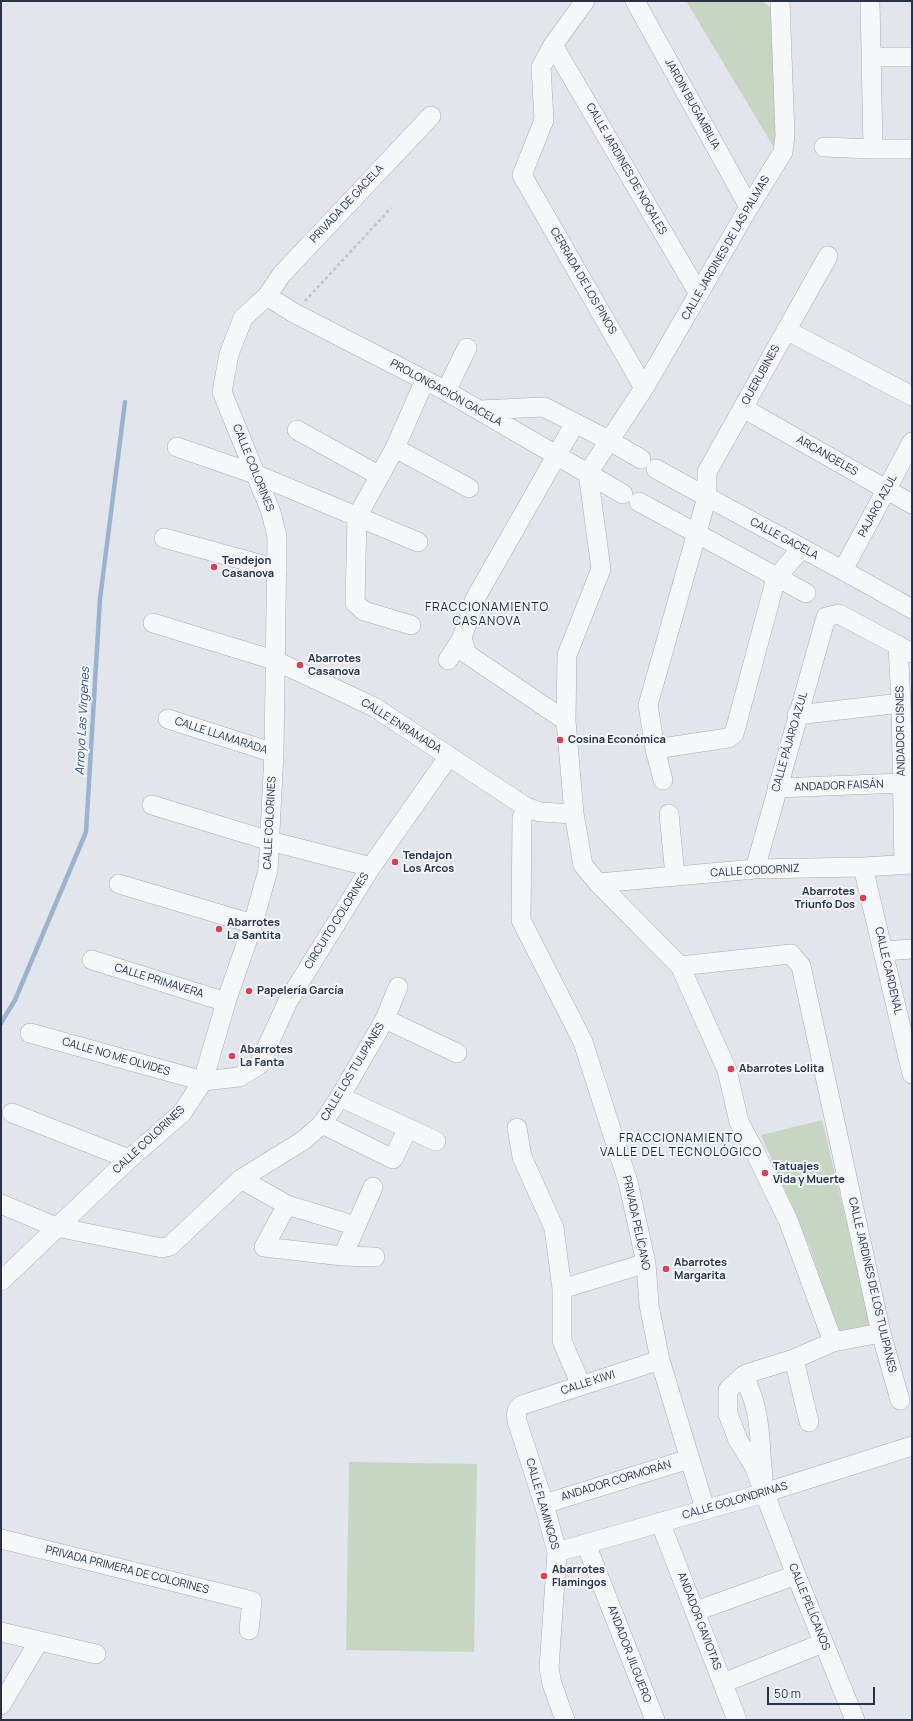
<!DOCTYPE html>
<meta charset="utf-8">
<style>
body{margin:0}
#map{position:relative;width:913px;height:1721px;overflow:hidden;background:#e2e6ec;font-family:Manrope,sans-serif}
canvas{display:block}
.frame{position:absolute;inset:0;border:2px solid #293245;pointer-events:none}
.scale{position:absolute;left:767px;top:1687px;width:108px;height:18px;box-sizing:border-box;border:2px solid #293245;border-top:0;padding-left:5px;font-size:12px;line-height:14px;white-space:nowrap;color:#293245;-webkit-text-stroke:3px #f2f5f9;paint-order:stroke}
</style>
<div id="map">
<canvas width="913" height="1721"></canvas>
<div class="frame"></div>
<div class="scale">50 m</div>
</div>
<script>
const ctx = document.querySelector('canvas').getContext('2d');
ctx.lineJoin = 'round';
function paint(path, color) {
  ctx.fillStyle = color;
  ctx.fill(path, 'evenodd');
}
function trace(path, color, width, dash) {
  ctx.strokeStyle = color;
  ctx.lineWidth = width;
  ctx.lineCap = dash ? 'butt' : 'round';
  ctx.setLineDash(dash || []);
  ctx.stroke(path);
}
function drawText(font, color, halo, rows, align = 'center') {
  ctx.font = font + ' Manrope,sans-serif';
  ctx.lineWidth = 4;
  ctx.setLineDash([]);
  ctx.textBaseline = 'middle';
  ctx.strokeStyle = halo;
  ctx.fillStyle = color;
  for (const [text, x, y, turn = 0] of rows) {
    ctx.save();
    ctx.translate(x, y);
    ctx.rotate((+turn || 0) * Math.PI / 180);
    ctx.textAlign = isNaN(turn) ? turn : align;
    if (halo) ctx.strokeText(text, 0, 0);
    ctx.fillText(text, 0, 0);
    ctx.restore();
  }
}
const green = new Path2D(`
 M686 1H761L773 9 776 151Z
 M822 1120 872 1328 839 1335 810 1248 761 1135Z
 M349 1462 477 1464 474 1652 346 1650Z`);
const stream = new Path2D(`
 M1 1023 15 1000 86 832 100 599 125 402`);
const path = new Path2D(`
 M305 301 391 208`);
const minor = new Path2D(`
 M585 1 553 45 541 67 544 120 522 175 644 388
 M635 1 749 207
 M780 1 785 135 783 152 749 207 644 388 588 473 601 569 567 655 566 721 574 814 583 865 598 883 680 966 727 1070 739 1122 753 1148 788 1220 833 1342
 M870 1 873 149
 M553 45 699 294
 M871 57H912
 M824 147 873 149H912
 M267 296 294 313 446 391 623 494
 M786 330 912 396
 M446 391 467 348
 M743 408 912 504
 M479 410 544 407 610 441 641 459
 M297 430 380 476
 M177 447 255 474 418 542
 M395 448 469 488
 M656 469C741 516 828 561 912 609
 M639 502 806 593
 M164 538 277 569
 M843 570 912 442
 M153 623 274 660 374 707 526 807 540 812 574 814
 M411 625 364 611 355 603 357 517 395 448 425 380
 M462 638 467 654 566 721
 M898 645 901 703 904 864
 M448 660 462 638 475 599 575 423
 M797 715 901 703
 M168 719 274 753
 M655 749 728 738 734 734 776 578 801 549
 M663 780 655 749 648 705 707 497V472L828 256
 M777 788 902 783
 M152 805 270 841 371 867
 M526 807 522 818 521 920 583 1042 628 1182 646 1263 649 1305 660 1360 705 1509
 M669 814 675 876
 M863 867 912 1074
 M755 869 826 617 839 614 912 653
 M598 883 755 869 863 867 912 864
 M119 884 253 924
 M883 951 912 949
 M92 960 226 1002
 M680 966 791 954 801 966 881 1333 900 1400
 M385 1019 457 1053
 M30 1033 203 1081 239 1077 259 1065 288 1001 371 867 449 756
 M340 1097 436 1141
 M12 1113 129 1159
 M322 1124 393 1159 408 1128
 M517 1128 522 1157 554 1228 562 1289V1341L581 1385
 M241 1179 287 1205 356 1226
 M1 1204 56 1227 162 1248 170 1246 241 1179 304 1140 322 1124 340 1097 385 1019 398 987
 M287 1205 264 1247 343 1256 375 1257
 M343 1256 373 1187
 M1 1281 129 1159 182 1113 203 1081 226 1002 253 924 268 870 274 753 277 537 271 512 222 392 229 354 243 318 267 296 282 274 431 116
 M562 1289 646 1263
 M794 1359 809 1422
 M743 1376C762 1409 759 1441 763 1478
 M544 1504 689 1459
 M660 1522 737 1720
 M1 1539 252 1601 249 1630
 M586 1544 655 1720
 M557 1552 764 1493 912 1446
 M696 1611 796 1575
 M1 1632 96 1654
 M723 1683 823 1643
 M1 1705 39 1641
 M565 1720 552 1684 549 1668 557 1552 544 1504 517 1421C516 1413 516 1409 522 1405L660 1360
 M855 1720 796 1575 754 1466 738 1440 728 1414V1390L743 1376 749 1373 794 1359 833 1342 881 1333`);
const markers = [
 [214,567,4,"#d84054"],
 [300,665,4,"#d84054"],
 [560,740,4,"#d84054"],
 [395,862,4,"#d84054"],
 [863,898,4,"#d84054"],
 [219,929,4,"#d84054"],
 [249,991,4,"#d84054"],
 [232,1056,4,"#d84054"],
 [731,1069,4,"#d84054"],
 [765,1173,4,"#d84054"],
 [666,1269,4,"#d84054"],
 [544,1576,4,"#d84054"]
];
const streetNames = [
 ["JARDIN BUGAMBILIA",692,104,61],
 ["CALLE JARDINES DE NOGALES",626,169,60],
 ["PRIVADA DE GACELA",347,204,-47],
 ["CALLE JARDINES DE LAS PALMAS",726,248,-60],
 ["CERRADA DE LOS PINOS",583,281,60],
 ["QUERUBINES",761,375,-61],
 ["PROLONGACIÓN GACELA",446,393,29],
 ["ARCANGELES",827,456,30],
 ["CALLE COLORINES",253,468,68],
 ["PAJARO AZUL",878,506,-62],
 ["CALLE GACELA",784,539,28],
 ["CALLE ENRAMADA",401,726,32],
 ["ANDADOR CISNES",901,731,-91],
 ["CALLE LLAMARADA",221,736,18],
 ["CALLE PÁJARO AZUL",790,742,-74],
 ["ANDADOR FAISÁN",839,786,-2],
 ["CALLE COLORINES",270,823,-87],
 ["CALLE CODORNIZ",755,871,-3],
 ["CIRCUITO COLORINES",337,921,-58],
 ["CALLE CARDENAL",888,971,77],
 ["CALLE PRIMAVERA",159,981,17],
 ["CALLE NO ME OLVIDES",116,1057,16],
 ["CALLE LOS TULIPANES",353,1072,-59],
 ["CALLE COLORINES",149,1140,-43],
 ["PRIVADA PELÍCANO",636,1223,78],
 ["CALLE JARDINES DE LOS TULIPANES",872,1285,77],
 ["CALLE KIWI",588,1383,-18],
 ["ANDADOR CORMORÁN",616,1481,-17],
 ["CALLE GOLONDRINAS",735,1501,-16],
 ["CALLE FLAMINGOS",542,1504,74],
 ["PRIVADA PRIMERA DE COLORINES",127,1570,14],
 ["CALLE PELÍCANOS",809,1607,68],
 ["ANDADOR GAVIOTAS",699,1621,69],
 ["ANDADOR JILGUERO",629,1654,69]
];
const poiNames = [
 ["Tendejon",222,561],
 ["Casanova",222,574],
 ["Abarrotes",308,659],
 ["Casanova",308,672],
 ["Cosina Económica",568,740],
 ["Tendajon",403,856],
 ["Los Arcos",403,869],
 ["Abarrotes",855,892,"right"],
 ["Triunfo Dos",855,905,"right"],
 ["Abarrotes",227,923],
 ["La Santita",227,936],
 ["Papelería García",257,991],
 ["Abarrotes",240,1050],
 ["La Fanta",240,1063],
 ["Abarrotes Lolita",739,1069],
 ["Tatuajes",773,1167],
 ["Vida y Muerte",773,1180],
 ["Abarrotes",674,1263],
 ["Margarita",674,1276],
 ["Abarrotes",552,1570],
 ["Flamingos",552,1583]
];
const neighbourhoodNames = [
 ["FRACCIONAMIENTO",487,608],
 ["CASANOVA",487,622],
 ["FRACCIONAMIENTO",681,1139],
 ["VALLE DEL TECNOLÓGICO",681,1153]
];
const waterNames = [
 ["Arroyo Las Virgenes",83,721,-87]
];
paint(green, '#c7d6c3');
trace(stream, '#9bb3ce', 4.5);
trace(minor, '#a7acb7', 20);
trace(path, '#c1c4ca', 2.5, [3, 3]);
trace(minor, '#f6f7f9', 19);
for (const [x, y, r, color] of markers) {
  const dot = new Path2D();
  dot.arc(x, y, r, 0, 2 * Math.PI);
  ctx.fillStyle = color;
  ctx.fill(dot);
  trace(dot, '#f2f5f9', 1.5);
}
drawText('11px', '#293245', '#f2f5f9', streetNames);
drawText('bold 11px', '#293245', '#f2f5f9', poiNames, 'left');
ctx.letterSpacing = '1px';
drawText('12px', '#1b2336', '#f2f5f9', neighbourhoodNames);
ctx.letterSpacing = '0px';
drawText('italic 12px', '#30507c', '#f2f5f9', waterNames);
</script>
